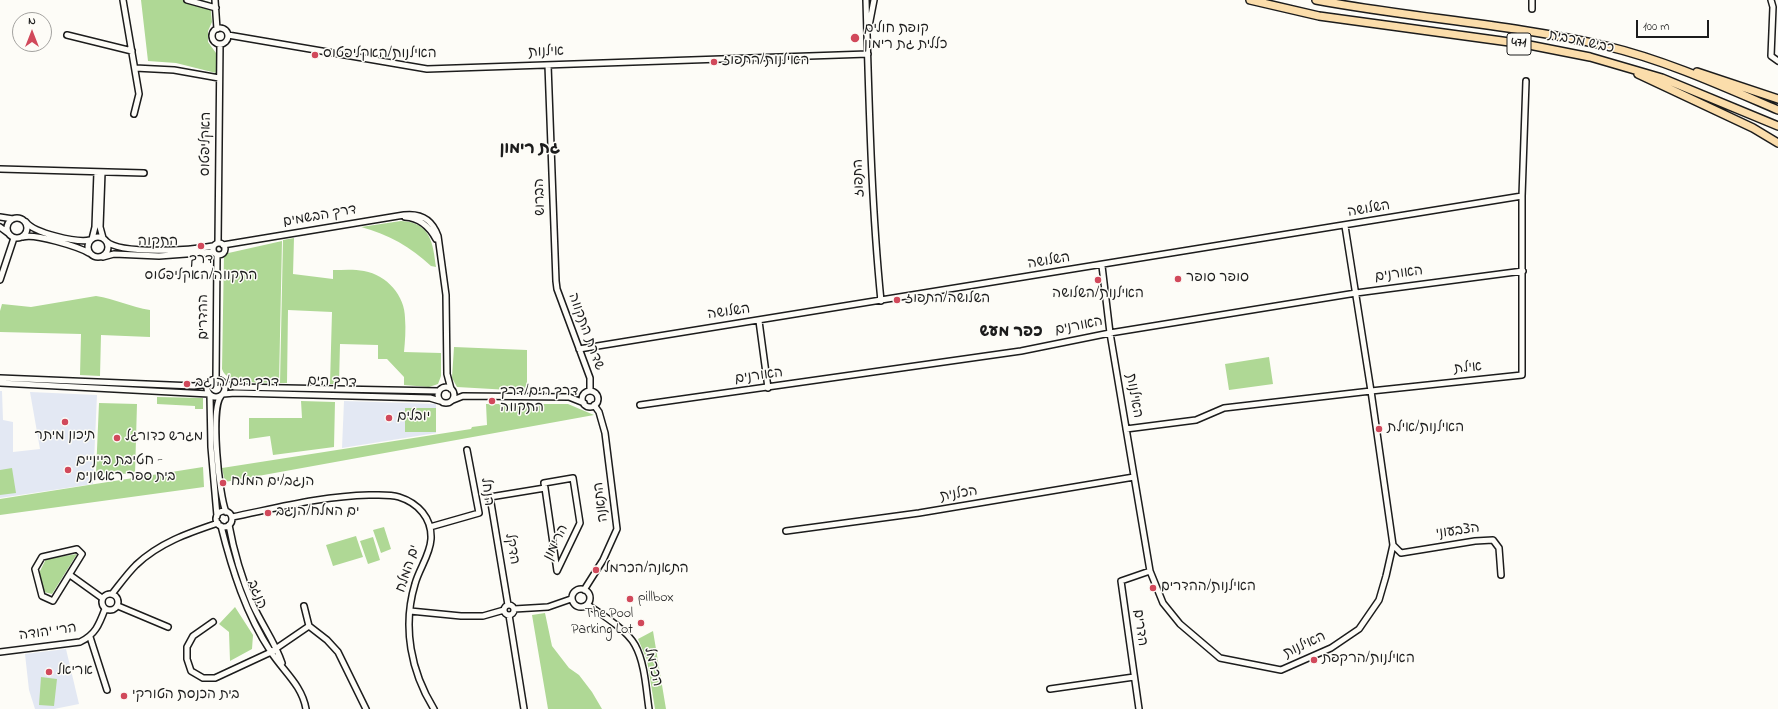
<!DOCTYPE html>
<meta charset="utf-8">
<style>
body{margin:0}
#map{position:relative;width:1778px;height:709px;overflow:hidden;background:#fdfcf7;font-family:"Indie Flower",sans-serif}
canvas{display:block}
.north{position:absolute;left:12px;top:12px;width:40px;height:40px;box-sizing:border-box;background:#fdfcf7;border:1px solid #a3a29f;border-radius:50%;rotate:0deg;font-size:11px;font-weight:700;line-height:16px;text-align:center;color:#1c1c1c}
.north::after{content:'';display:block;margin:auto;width:14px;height:18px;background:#d1495b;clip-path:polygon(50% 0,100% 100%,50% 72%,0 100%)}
.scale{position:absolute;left:1636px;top:20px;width:73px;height:18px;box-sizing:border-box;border:2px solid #1c1c1c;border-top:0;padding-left:5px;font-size:12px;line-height:14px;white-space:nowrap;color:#1c1c1c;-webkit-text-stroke:3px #fdfcf7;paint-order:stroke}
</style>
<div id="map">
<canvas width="1778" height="709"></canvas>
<div class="north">N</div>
<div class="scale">100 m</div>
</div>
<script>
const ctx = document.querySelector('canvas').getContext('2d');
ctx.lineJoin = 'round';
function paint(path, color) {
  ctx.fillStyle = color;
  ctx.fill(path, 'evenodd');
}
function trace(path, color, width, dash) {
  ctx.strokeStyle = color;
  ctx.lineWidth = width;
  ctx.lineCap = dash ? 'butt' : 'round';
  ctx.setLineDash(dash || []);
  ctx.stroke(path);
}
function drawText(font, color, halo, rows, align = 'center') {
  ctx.font = font + ' "Indie Flower","Playpen Sans Hebrew",sans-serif';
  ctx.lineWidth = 3;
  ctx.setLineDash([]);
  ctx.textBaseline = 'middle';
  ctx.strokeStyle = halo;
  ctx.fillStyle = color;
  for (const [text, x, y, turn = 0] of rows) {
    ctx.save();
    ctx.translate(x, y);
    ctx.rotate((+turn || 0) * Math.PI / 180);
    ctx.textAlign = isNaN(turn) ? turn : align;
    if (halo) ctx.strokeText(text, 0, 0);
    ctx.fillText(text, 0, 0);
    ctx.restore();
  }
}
const built = new Path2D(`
 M0 391H2L3 420 13 422V452L40 449 30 392 97 395 93 484 0 498Z
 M344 401 436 404V433L342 448Z
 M66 649 79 704 54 709H35L29 690 25 654Z`);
const green = new Path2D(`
 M141 0H202L210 2 212 22 208 31V42L216 53V73L176 63 148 61Z
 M401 221C431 222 433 244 436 267L431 266C411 247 388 234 361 227Z
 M294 238 293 274 333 279V270C343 270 354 269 364 271 387 275 405 296 405 318 406 330 405 341 404 352L441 353V376L438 384 429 387 404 385V377L387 359H378V345L340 344 339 384H330L332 312 288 310 287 383H280L283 240Z
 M282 241 279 383C264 382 227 386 222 369L224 254Z
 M96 296C115 299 131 307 150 310V337L101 335 100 376 80 375 81 334 0 332V311L2 304 31 307Z
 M454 347 527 350V391L457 387 452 378Z
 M1269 357 1273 384 1229 390 1225 364Z
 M157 397 203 398V409H195V406L157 404Z
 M301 401 335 402 334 447 273 455 270 436 249 439V418H302Z
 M99 403 137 404 135 474 96 473Z
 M486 404H568L594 415 225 482 222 468 471 429 472 427 487 425Z
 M405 408H436V432H405Z
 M203 467 204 487 0 515V499Z
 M12 468 16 493 0 495V470Z
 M384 527 391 549 381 553 373 530Z
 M356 536 363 557 333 566 326 545Z
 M373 537 380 560 368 564 360 541Z
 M77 554 52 594 44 592 39 573 46 559Z
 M235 607 253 635 252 649 230 661 229 632 219 624Z
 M545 613 552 646 569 668 579 675 592 692 602 709H548L532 615Z
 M653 631 666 709H655L647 660 638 639Z
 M41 677 57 679 54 706 39 705Z`);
const minor = new Path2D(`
 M123 0 139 94 134 114
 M187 0 216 8
 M215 0 217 29
 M866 0C869 100 871 201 881 301
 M1771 0 1773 7 1771 56 1778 61
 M1532 9V0
 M869 26 874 0
 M212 36a8 8 0 1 1 16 0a8 8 0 1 1-16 0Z
 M67 35 132 51
 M228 35 427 69 868 54
 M548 65 556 281 557 289 590 378V391
 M135 68 174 70 219 78
 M0 169 144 173
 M102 172 100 227 103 238
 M0 217 13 219
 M405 217C420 218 429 226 436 239
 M7 228a10 10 0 1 1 20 0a10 10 0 1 1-20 0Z
 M26 222C34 233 77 243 90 240
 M0 227 8 233
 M88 247a10 10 0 1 1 20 0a10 10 0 1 1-20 0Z
 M23 237C34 233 79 247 89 253
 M92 239 95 227 97 172
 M106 241C120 255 193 250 213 246
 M213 249a6 6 0 1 1 12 0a6 6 0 1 1-12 0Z
 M218 243 220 44
 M223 245 404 215C421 213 432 219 438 236L446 295 447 374 451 389
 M103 257 114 254 159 256 213 252
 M1102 266 1110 333 1150 571 1163 603 1180 624 1220 658 1281 670 1331 648 1359 629 1379 600 1386 576 1393 545 1371 391 1345 226
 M0 280 14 238
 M759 321 768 388
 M579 349 1522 196
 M0 378 194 386 208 384
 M207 388a9 9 0 1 1 18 0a9 9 0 1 1-18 0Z
 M216 379 217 255
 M0 383 209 394
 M225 384 235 387 439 391
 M438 395a8 8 0 1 1 16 0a8 8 0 1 1-16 0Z
 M582 399a8 8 0 1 1 16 0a8 8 0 1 1-16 0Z
 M223 394 235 393 430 398 440 401
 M210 395 211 447 217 516
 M221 396C210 409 219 496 226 512
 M453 400 463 396 569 397 584 403
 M640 405 1021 351 1110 333 1356 293 1523 271
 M1126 429 1196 420 1224 408 1371 391 1522 375V196L1526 81
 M216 519a8 8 0 1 1 16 0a8 8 0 1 1-16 0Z
 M232 517C277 508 323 496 369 495 378 495 390 494 399 497 418 503 432 518 431 539 430 555 419 569 415 584 402 627 411 672 434 709
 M229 525C234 553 242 579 253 605 262 625 275 642 282 663
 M221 526C232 570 246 614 271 652 283 671 302 685 306 709
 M430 527 479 513 467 450
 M786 531 919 513 1134 477
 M1393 545 1401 553 1475 541 1493 540 1499 548 1501 575
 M77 549 82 554 53 601 42 596 35 569 42 557Z
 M70 575 102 598
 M572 598a9 9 0 1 1 18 0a9 9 0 1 1-18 0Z
 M584 590 603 560 617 529 605 433 599 412 594 405
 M102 602a8 8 0 1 1 16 0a8 8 0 1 1-16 0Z
 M112 594C120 584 127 574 136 565 159 543 188 533 218 523
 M504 610a5 5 0 1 1 10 0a5 5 0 1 1-10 0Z
 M508 605 490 497 545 488 544 483 573 478 580 523 557 571 545 488
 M588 605C601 614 627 630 635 645 645 663 646 689 649 709
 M118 606 168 627
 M514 609 548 607 571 599
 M410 611 461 616H483L504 610
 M509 615 524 709
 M213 622 193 636 187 647V659L191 671 203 678H215L271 652 309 626 304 606
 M309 626 327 640 338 652 366 709
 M90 637 107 690
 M0 652 80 642C95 635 99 625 105 609
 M1050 689 1134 677
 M1139 709 1121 581 1150 571`);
const highway = new Path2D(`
 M1250 0 1319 16 1524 44 1590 57 1662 78 1778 126
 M1316 0C1412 18 1511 24 1606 46 1665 60 1722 86 1778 110
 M1697 72 1778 99
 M1638 74 1753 128 1778 143`);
const markers = [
 [855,38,5,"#d1495b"],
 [315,55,4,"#d1495b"],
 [714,62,4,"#d1495b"],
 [201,246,4,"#d1495b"],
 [1178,279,4,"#d1495b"],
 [1098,280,4,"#d1495b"],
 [897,300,4,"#d1495b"],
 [187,384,4,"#d1495b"],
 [492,401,4,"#d1495b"],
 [389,418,4,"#d1495b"],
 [65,422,4,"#d1495b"],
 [1379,429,4,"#d1495b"],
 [117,438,4,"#d1495b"],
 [68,470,4,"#d1495b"],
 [223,483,4,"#d1495b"],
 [268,513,4,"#d1495b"],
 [596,570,4,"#d1495b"],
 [1153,588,4,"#d1495b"],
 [630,599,4,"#d1495b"],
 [641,623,4,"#d1495b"],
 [1314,660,4,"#d1495b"],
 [49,672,4,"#d1495b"],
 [124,696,4,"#d1495b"]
];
const shields = [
 [1519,44,24]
];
const shieldNames = [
 ["471",1519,44]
];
const poiNames = [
 ["קופת חולים",864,30],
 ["כללית גת רימון",864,46],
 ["האילנות/האקליפטוס",323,55],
 ["האילנות/התפוז",722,62],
 ["דרך",201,261,"center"],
 ["התקווה/האקליפטוס",201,277,"center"],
 ["סופר סופר",1186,279],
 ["האילנות/השלושה",1098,295,"center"],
 ["השלושה/התפוז",905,300],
 ["דרך הים/הנגב",195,384],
 ["דרך הים/דרך",500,393],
 ["התקווה",500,409],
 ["יובלים",397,418],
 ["האילנות/אילת",1387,429],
 ["תיכון מיתר",65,437,"center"],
 ["מגרש כדורגל",125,438],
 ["חטיבת בייניים -",76,462],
 ["בית ספר ראשונים",76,478],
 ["הנגב/ים המלח",231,483],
 ["ים המלח/הנגב",276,513],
 ["התאנה/הכרמל",604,570],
 ["האילנות/ההדרים",1161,588],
 ["pillbox",638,599],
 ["The Pool",633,615,"right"],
 ["Parking Lot",633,631,"right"],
 ["האילנות/הרקפת",1322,660],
 ["אריאל",57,672],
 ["בית הכנסת הטורקי",132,696]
];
const streetNames = [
 ["כביש מכבית",1581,43,12],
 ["אילנות",546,53,-2],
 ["האקליפטוס",207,144,-89],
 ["התפוז",860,178,-92],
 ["הברוש",541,197,-92],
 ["השלושה",1369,210,-10],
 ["דרך הבשמים",320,217,-10],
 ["התקוה",158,243],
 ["השלושה",1049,262,-9],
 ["האורנים",1399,275,-8],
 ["השלושה",729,313,-8],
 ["ההדרים",205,317,-90],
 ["האורנים",1079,327,-11],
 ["שדרת התקווה",585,332,70],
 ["אילת",1468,369,-6],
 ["האורנים",759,377,-8],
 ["דרך הים",332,383,2],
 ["האילנות",1133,396,80],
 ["הנחל",486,492,83],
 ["הכלנית",959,495,-9],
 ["התאנה",602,502,-97],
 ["הצבעוני",1458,532,-8],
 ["הרימון",557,543,-63],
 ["הדקל",511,549,80],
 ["ים המלח",409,569,-72],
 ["הנגב",256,595,67],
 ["הדרים",1139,628,82],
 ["הרי יהודה",48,633,-8],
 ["האילנות",1305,646,-25],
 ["הכרמל",652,667,77]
];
const quarterNames = [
 ["גת רימון",530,150],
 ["כפר מעש",1011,333]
];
paint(built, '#e3e8f3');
paint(green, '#afd895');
trace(minor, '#1c1c1c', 8);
trace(highway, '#1c1c1c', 10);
trace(minor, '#fdfcf7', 5);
trace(highway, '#fbddab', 7);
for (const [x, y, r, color] of markers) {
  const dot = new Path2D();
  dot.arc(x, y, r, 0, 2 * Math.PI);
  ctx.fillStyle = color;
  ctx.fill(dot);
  trace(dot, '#fdfcf7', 1.5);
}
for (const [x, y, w] of shields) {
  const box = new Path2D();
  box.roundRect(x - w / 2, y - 11, w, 22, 3);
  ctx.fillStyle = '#fdfcf7';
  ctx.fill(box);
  trace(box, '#1c1c1c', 1);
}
drawText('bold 13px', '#1c1c1c', null, shieldNames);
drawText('14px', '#1c1c1c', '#fdfcf7', poiNames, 'left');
drawText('14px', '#1c1c1c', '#fdfcf7', streetNames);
drawText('bold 16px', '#1c1c1c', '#fdfcf7', quarterNames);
</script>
